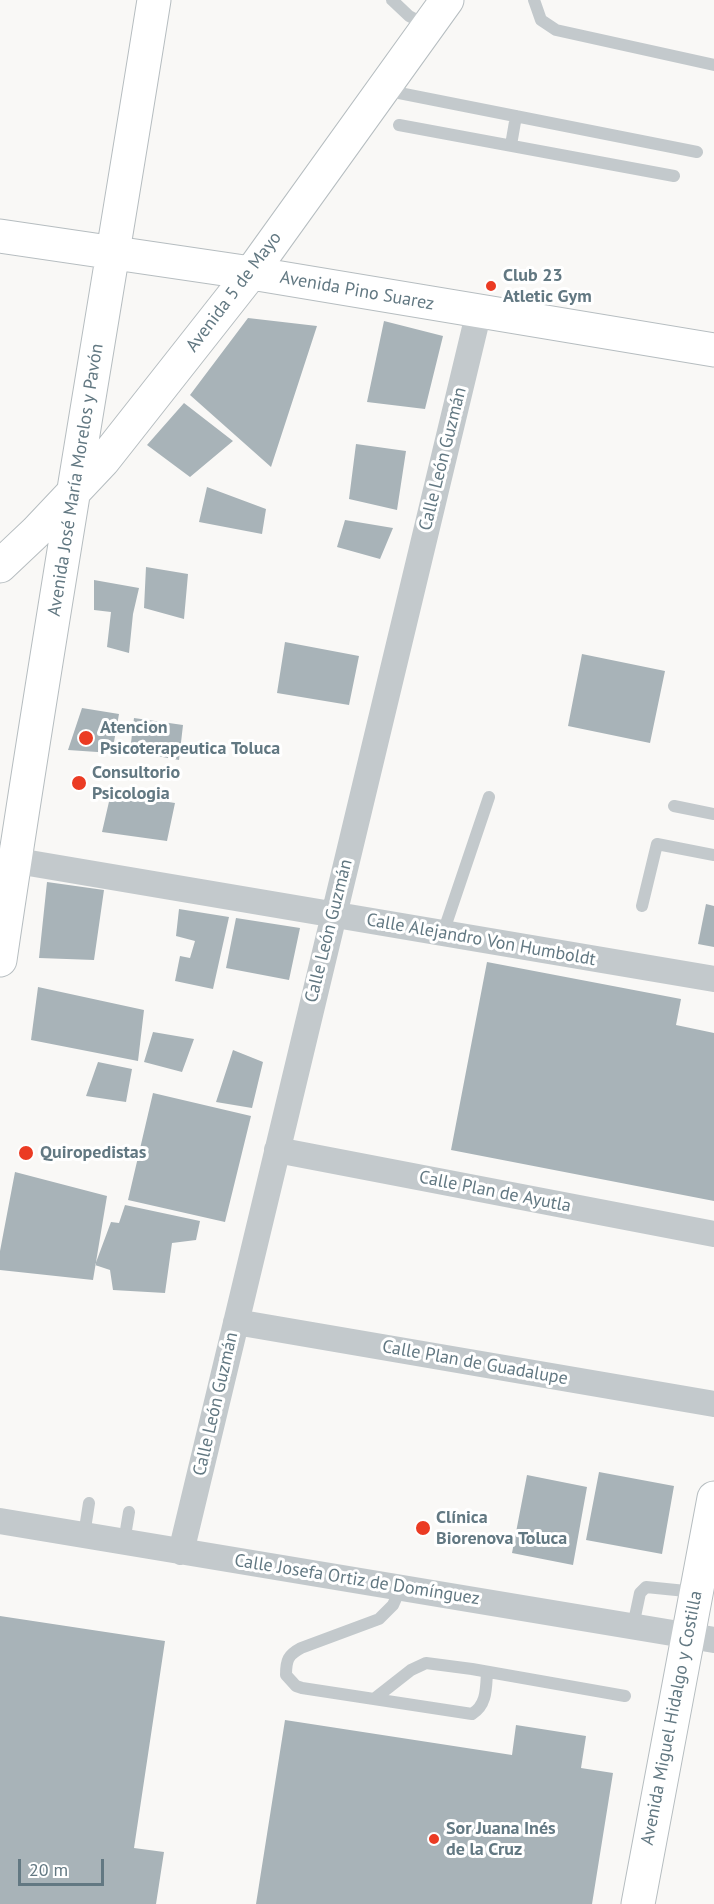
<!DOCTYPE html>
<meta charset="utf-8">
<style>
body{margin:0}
#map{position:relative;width:714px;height:1904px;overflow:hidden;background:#f9f8f6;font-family:"PT Sans",sans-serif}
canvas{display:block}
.scale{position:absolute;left:18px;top:1859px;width:86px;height:27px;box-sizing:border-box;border:3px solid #627882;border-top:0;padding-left:8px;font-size:18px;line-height:21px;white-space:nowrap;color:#627882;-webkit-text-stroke:4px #fff;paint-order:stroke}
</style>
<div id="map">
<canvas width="714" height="1904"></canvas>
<div class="scale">20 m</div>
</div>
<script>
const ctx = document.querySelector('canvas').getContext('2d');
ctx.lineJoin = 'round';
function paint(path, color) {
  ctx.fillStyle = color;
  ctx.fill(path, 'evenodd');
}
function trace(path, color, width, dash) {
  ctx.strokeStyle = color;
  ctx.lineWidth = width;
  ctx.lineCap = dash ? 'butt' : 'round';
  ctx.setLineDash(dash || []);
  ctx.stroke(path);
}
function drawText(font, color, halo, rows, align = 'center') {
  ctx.font = font + ' "PT Sans",sans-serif';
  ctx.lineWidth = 6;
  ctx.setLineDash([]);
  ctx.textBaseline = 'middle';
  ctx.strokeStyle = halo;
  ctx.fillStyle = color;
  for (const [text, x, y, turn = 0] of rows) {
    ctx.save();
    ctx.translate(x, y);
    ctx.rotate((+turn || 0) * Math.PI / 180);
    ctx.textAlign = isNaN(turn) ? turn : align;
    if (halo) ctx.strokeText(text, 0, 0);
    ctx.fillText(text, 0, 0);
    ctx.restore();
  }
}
const building = new Path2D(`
 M248 318 317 326 271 467 190 395Z
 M384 321 443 336 425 409 367 402Z
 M184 403 233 441 190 477 147 445Z
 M356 444 406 451 397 510 349 499Z
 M207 487 266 509 262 534 199 522Z
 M345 520 393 528 380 559 337 547Z
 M146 567 188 574 184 619 144 608Z
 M94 580 139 588 133 614 129 653 107 647 111 612 94 610Z
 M285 642 359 656 349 705 277 693Z
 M582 654 665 671 650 743 568 726Z
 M82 708 119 714 112 753 68 750Z
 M134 718 183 725 179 760 130 751Z
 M111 793 175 803 167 841 102 832Z
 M47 882 104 890 94 960 39 958Z
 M706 904 714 906V947L698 944Z
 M179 909 229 917 213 989 175 981 180 956 190 958 195 941 176 936Z
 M236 918 300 928 289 980 226 968Z
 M487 962 681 999 676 1025 714 1033V1201L451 1150Z
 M38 987 144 1010 138 1061 31 1040Z
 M153 1032 194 1039 182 1072 144 1062Z
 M233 1050 263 1062 252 1108 216 1102Z
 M98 1062 132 1069 126 1102 86 1096Z
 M153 1093 251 1116 225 1222 128 1200Z
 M15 1172 107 1196 93 1280 0 1270V1251Z
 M125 1205 200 1221 196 1240 172 1243 165 1293 113 1290 110 1270 95 1265 111 1222 119 1223Z
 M599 1472 674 1486 662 1554 586 1540Z
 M527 1475 587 1487 573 1565 512 1553Z
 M0 1616 165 1641 134 1848 164 1852 156 1904H0Z
 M285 1720 512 1755 516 1725 586 1736 581 1768 613 1773 592 1904H256Z`);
const lane = new Path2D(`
 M392 0 409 16 426 25
 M534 0 541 20 556 30 714 65
 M384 90 697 152
 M399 125 674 176
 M511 145 516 116
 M674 806 714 814
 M642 906 657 844 714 855
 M443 933 489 797
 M84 1535 89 1503
 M124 1542 129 1512
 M401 1587 393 1605 379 1619 301 1648C288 1655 286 1660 286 1675L296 1686 302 1688 472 1714C487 1705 486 1688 487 1672
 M633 1626 640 1593 646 1587 696 1592
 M374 1699 411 1670 426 1663 472 1669 625 1696`);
const street = new Path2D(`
 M0 858 714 979
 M277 1150 714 1234
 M236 1322 714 1404
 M0 1521 714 1640
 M181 1552 479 311`);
const secondary = new Path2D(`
 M0 236 251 273 714 350
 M0 566 36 532 103 461 251 273 447 0
 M0 960C47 639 103 320 154 0
 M638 1904 714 1498`);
const markers = [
 [491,286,6,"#eb3b23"],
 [86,738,8,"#eb3b23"],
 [79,783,8,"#eb3b23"],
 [26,1153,8,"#eb3b23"],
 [423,1528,8,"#eb3b23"],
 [434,1839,6,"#eb3b23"]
];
const poiNames = [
 ["Club 23",503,276],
 ["Atletic Gym",503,297],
 ["Atencion",100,728],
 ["Psicoterapeutica Toluca",100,749],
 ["Consultorio",92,773],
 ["Psicologia",92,794],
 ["Quiropedistas",40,1153],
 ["Clínica",436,1518],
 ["Biorenova Toluca",436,1539],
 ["Sor Juana Inés",446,1829],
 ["de la Cruz",446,1850]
];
const streetNames = [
 ["Avenida Pino Suarez",357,291,10],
 ["Avenida 5 de Mayo",234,292,-53],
 ["Calle León Guzmán",443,459,-76],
 ["Avenida José María Morelos y Pavón",76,480,-81],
 ["Calle León Guzmán",329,931,-76],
 ["Calle Alejandro Von Humboldt",481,940,10],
 ["Calle Plan de Ayutla",495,1192,11],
 ["Calle Plan de Guadalupe",475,1363,10],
 ["Calle León Guzmán",216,1404,-77],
 ["Calle Josefa Ortiz de Domínguez",357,1580,9],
 ["Avenida Miguel Hidalgo y Costilla",672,1718,-79]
];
paint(building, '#a8b3b8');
trace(secondary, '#b6bdc0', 35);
trace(lane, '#c3c9cc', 12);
trace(street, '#c3c9cc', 26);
trace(secondary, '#fff', 33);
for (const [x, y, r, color] of markers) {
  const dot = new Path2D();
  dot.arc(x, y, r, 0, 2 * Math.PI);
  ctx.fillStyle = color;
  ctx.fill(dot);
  trace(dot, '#fff', 2);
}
drawText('bold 18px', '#627882', '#fff', poiNames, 'left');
drawText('18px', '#627882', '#fff', streetNames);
</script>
